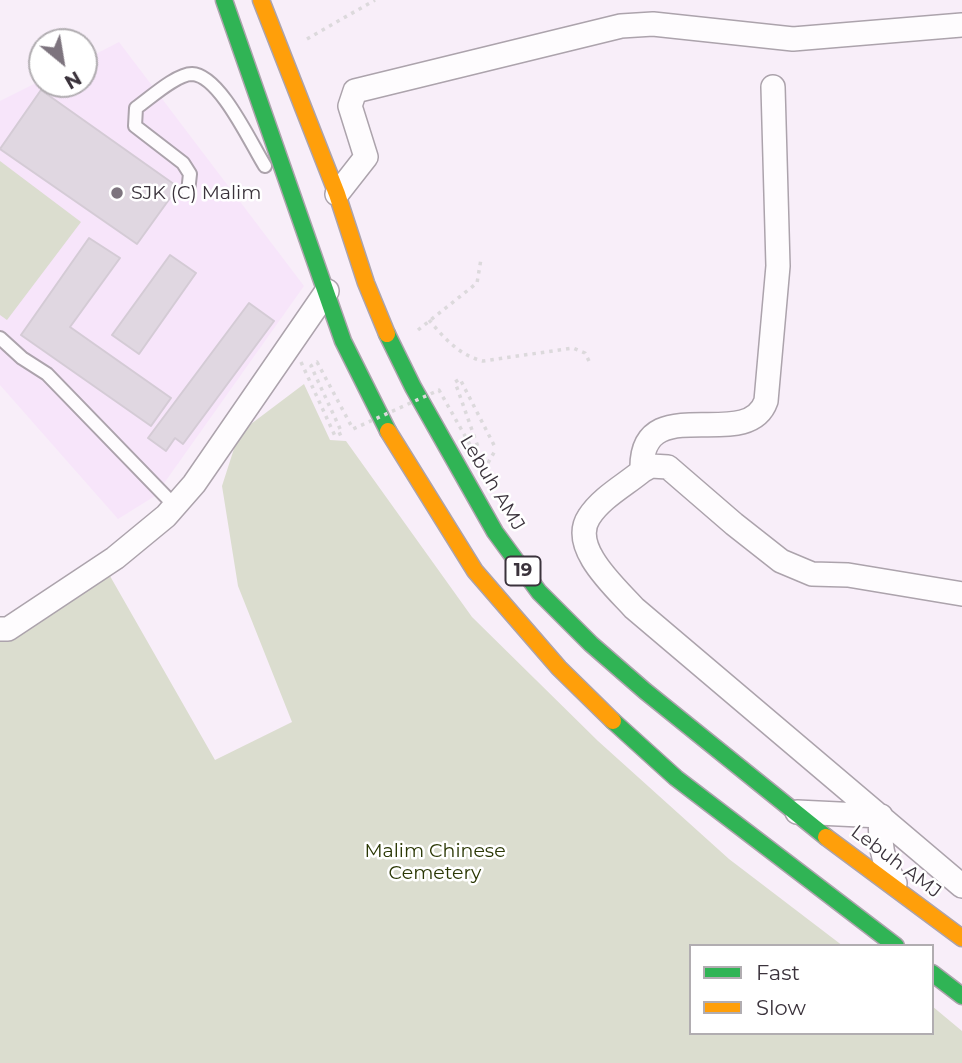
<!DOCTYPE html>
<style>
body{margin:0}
#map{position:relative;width:962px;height:1063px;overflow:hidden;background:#f8eef9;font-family:Montserrat,sans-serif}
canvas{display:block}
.legend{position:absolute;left:689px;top:944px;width:245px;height:91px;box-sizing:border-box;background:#fff;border:2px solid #b1adb1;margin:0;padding:9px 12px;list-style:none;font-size:21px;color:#3b333c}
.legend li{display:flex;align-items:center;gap:14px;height:35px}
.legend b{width:35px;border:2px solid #b1adb1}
.north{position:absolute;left:28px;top:28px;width:70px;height:70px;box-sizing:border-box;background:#fff;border:2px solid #b1adb1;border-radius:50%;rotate:150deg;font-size:19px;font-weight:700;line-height:28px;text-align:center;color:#3b333c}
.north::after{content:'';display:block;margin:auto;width:24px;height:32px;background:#7d747e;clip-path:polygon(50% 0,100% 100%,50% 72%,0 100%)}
</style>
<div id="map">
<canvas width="962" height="1063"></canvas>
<ul class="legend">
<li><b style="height:9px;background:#30b455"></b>Fast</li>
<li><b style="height:9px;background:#ff9f0a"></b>Slow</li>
</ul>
<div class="north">N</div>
</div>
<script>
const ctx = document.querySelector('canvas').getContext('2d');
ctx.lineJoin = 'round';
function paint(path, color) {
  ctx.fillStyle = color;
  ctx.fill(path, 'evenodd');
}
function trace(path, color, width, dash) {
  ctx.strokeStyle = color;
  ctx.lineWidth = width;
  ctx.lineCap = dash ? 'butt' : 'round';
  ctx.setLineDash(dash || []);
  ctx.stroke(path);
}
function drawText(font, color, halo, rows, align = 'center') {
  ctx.font = font + ' Montserrat,sans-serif';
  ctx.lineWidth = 5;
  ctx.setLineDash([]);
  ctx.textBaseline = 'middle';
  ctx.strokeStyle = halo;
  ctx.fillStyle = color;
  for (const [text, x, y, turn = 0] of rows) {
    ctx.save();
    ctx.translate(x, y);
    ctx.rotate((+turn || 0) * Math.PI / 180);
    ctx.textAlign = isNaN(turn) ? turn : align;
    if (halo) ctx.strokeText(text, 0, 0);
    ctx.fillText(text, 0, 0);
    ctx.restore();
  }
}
const built = new Path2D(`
 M119 42 304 286 155 496 118 519 0 385V101L42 80V84H84V60Z`);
const green = new Path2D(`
 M0 161 81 222 7 320 0 315Z
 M304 384 330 440 346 441 472 617 598 741 729 859 843 946H691V1033H932V1006L962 1031V1063H0V631L106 569 215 760 292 722 238 586 222 486 239 433Z`);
const building = new Path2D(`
 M41 90 178 187 137 244 0 149Z
 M89 238 120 258 70 327 171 398 151 426 21 335Z
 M170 255 196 273 139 354 112 335Z
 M249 303 274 321 183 444 175 438 166 451 148 438Z`);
const path = new Path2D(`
 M307 39 375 0
 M429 320C444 338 460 356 483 361L573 348 585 353 589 361
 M418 330 477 283 481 259
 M488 463 496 449`);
const lane = new Path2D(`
 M188 192 190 174 183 163 135 126 136 108C149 99 176 74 192 74 220 75 251 144 265 166
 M0 338 22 358 47 374 175 506`);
const street = new Path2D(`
 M773 87 778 266 766 401C747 455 639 387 642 471 625 485 601 498 589 517 569 547 616 588 634 608L962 886
 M337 194 366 157 350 106 355 91 621 26 653 24 793 39 962 25
 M642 471 651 466 668 467 734 524 781 561 812 574 848 575 962 594
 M0 629H8L115 558 166 516 194 484 327 291
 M797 812 881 816C879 842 882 861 895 883`);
const fast = new Path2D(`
 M224 0 343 341 388 431
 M387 334 413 387 495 532 539 592 591 644 645 691 826 837
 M613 721 676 778 896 946
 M932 973 962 996`);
const slow = new Path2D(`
 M261 0 337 194 366 283 387 334
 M388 431 475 571 559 668 613 721
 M826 837 962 938`);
const pathBridge = new Path2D(`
 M301 362 335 436 342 433 311 366 317 362 353 429 439 390 473 450 478 447 455 382 460 379 496 449`);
const markers = [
 [117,193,7,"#7d747e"]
];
const shields = [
 [523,571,35]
];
const shieldNames = [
 ["19",523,571]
];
const poiNames = [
 ["SJK (C) Malim",131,193]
];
const streetNames = [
 ["Lebuh AMJ",492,483,59],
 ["Lebuh AMJ",896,862,37]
];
const parkNames = [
 ["Malim Chinese",435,851],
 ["Cemetery",435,873]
];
paint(built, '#f7e5fa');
paint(green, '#dbddcf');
paint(building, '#e0d7e1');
trace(building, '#d4cbd5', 2);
trace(lane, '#aca3ac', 16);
trace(street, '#aca3ac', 26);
trace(fast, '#aca3ac', 19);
trace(slow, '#aca3ac', 19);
trace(path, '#dcd9dc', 3.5, [3.5, 5]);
trace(lane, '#fefcfe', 12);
trace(street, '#fefcfe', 23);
trace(fast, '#30b455', 16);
trace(slow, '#ff9f0a', 16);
trace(pathBridge, '#dcd9dc', 3.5, [3.5, 5]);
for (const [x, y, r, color] of markers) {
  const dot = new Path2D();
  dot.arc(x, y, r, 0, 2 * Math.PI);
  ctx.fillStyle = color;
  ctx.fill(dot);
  trace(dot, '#fff', 2.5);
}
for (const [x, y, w] of shields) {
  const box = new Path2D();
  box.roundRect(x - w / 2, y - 14.5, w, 29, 5);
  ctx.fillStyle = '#fff';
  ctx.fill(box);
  trace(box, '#3b333c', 2);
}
drawText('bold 18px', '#3b333c', null, shieldNames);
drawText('19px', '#3b333c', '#fff', poiNames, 'left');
drawText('19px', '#3b333c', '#fff', streetNames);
drawText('19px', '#2b3805', '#fff', parkNames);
</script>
